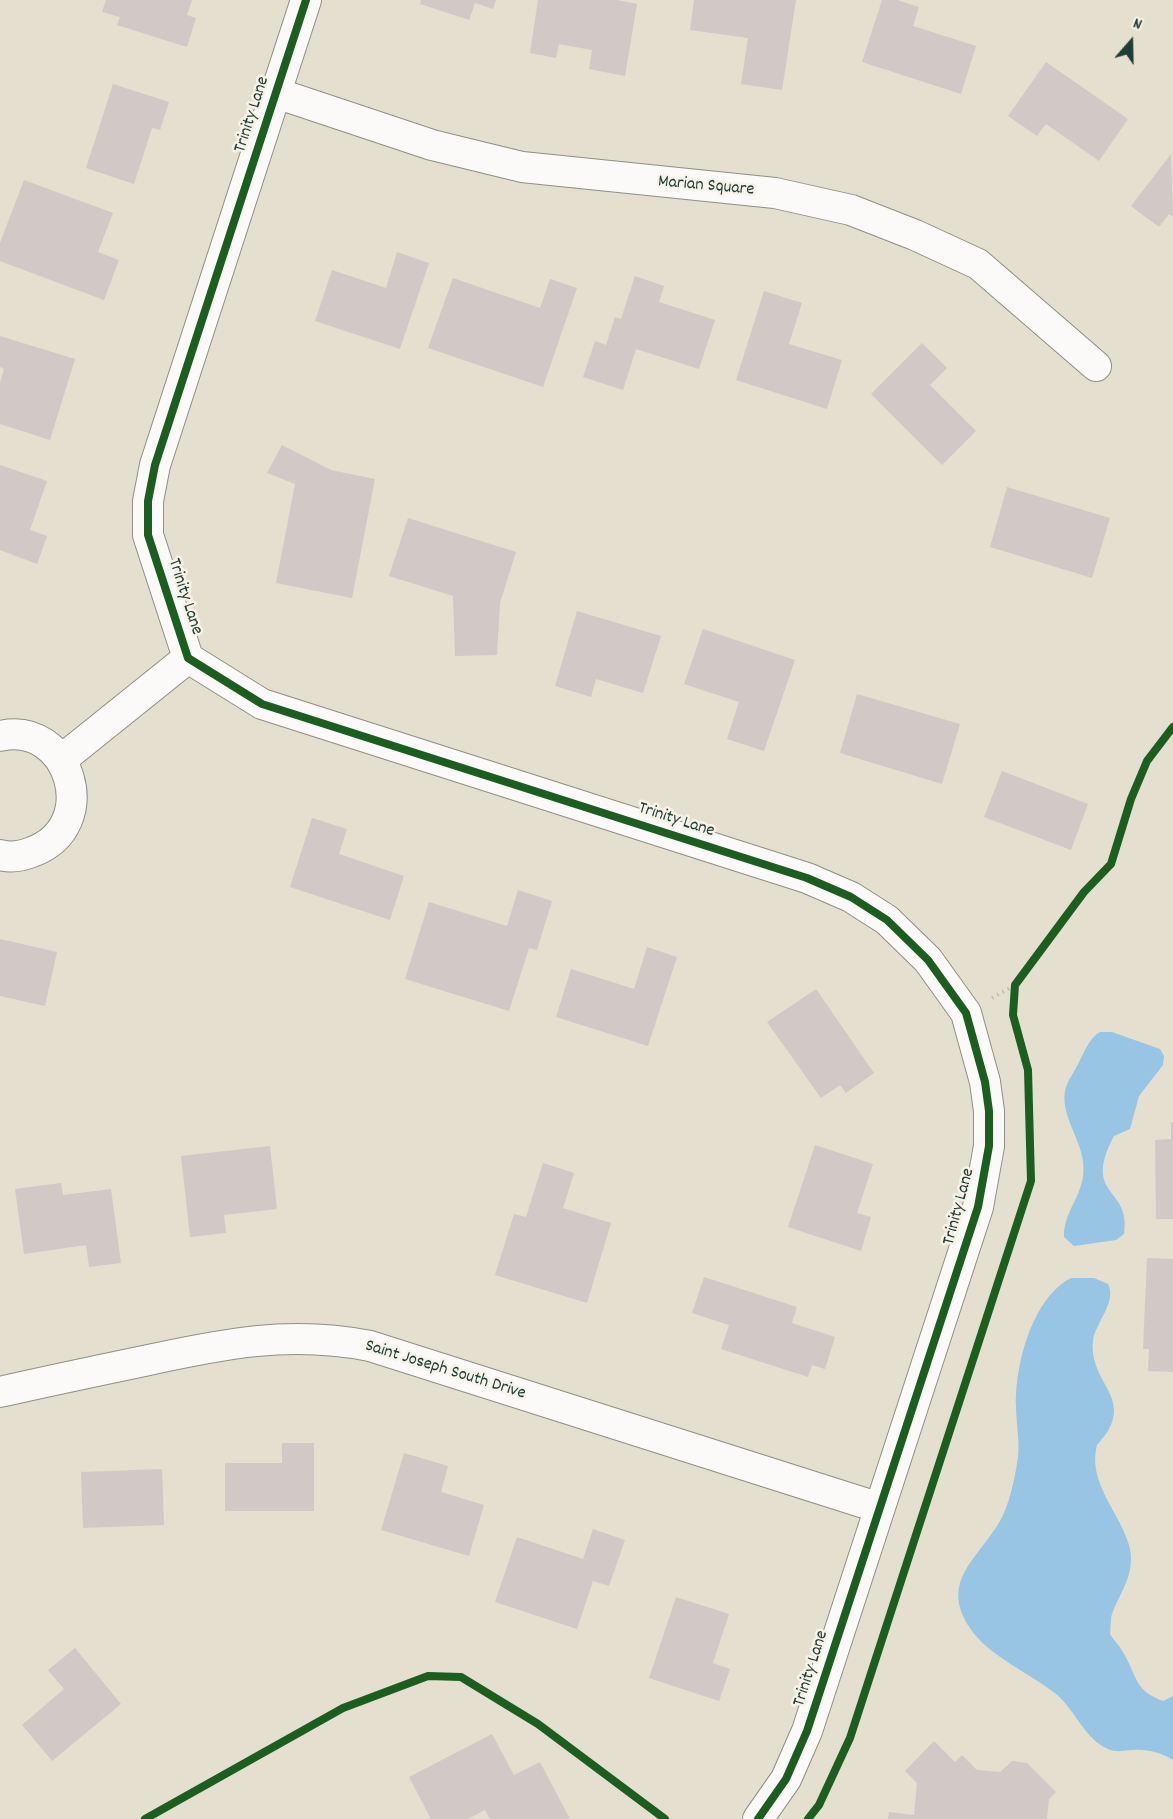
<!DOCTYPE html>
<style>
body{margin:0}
#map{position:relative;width:1173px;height:1819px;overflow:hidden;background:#e5dfcf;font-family:Dekko,sans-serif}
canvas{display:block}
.north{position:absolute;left:1101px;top:12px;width:60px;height:60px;-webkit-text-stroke:4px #f7f3e8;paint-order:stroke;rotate:20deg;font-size:16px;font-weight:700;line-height:24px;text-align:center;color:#1f3d34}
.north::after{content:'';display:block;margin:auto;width:21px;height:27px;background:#1f3d34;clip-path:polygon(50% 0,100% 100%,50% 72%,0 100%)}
</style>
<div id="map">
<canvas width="1173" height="1819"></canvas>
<div class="north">N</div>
</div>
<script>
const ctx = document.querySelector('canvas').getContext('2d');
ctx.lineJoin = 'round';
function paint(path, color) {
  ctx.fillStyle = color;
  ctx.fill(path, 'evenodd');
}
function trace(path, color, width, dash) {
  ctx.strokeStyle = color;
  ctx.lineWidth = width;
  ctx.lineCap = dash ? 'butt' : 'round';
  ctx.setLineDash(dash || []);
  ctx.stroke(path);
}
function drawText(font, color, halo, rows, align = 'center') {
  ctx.font = font + ' Dekko,sans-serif';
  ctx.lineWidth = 5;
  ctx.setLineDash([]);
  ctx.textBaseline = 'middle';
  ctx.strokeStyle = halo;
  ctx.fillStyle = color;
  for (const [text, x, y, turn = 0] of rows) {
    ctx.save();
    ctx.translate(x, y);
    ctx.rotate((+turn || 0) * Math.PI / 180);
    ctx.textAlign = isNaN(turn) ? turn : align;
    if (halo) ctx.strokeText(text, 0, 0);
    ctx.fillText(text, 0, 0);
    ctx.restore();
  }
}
const water = new Path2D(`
 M1100 1032H1112L1160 1049 1164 1056 1163 1065 1139 1096 1130 1129 1114 1136C1081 1198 1132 1186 1124 1234L1116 1240 1074 1246 1064 1237C1063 1214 1080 1199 1083 1176 1088 1145 1060 1120 1065 1091 1067 1081 1075 1071 1079 1062 1085 1051 1089 1038 1100 1032Z
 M1071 1278H1094L1108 1284C1117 1302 1096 1322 1093 1340 1088 1386 1140 1399 1097 1445 1087 1482 1119 1511 1129 1545 1136 1571 1123 1588 1113 1611 1110 1618 1111 1627 1110 1634 1114 1641 1121 1647 1124 1654 1138 1678 1134 1690 1163 1701L1173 1696V1760C1162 1753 1147 1749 1134 1750 1122 1750 1116 1754 1104 1747 1082 1734 1075 1710 1056 1694 1031 1674 987 1655 970 1628 939 1581 978 1559 1000 1521 1009 1505 1014 1482 1017 1464 1021 1445 1016 1425 1016 1406 1015 1365 1032 1298 1071 1278Z`);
const building = new Path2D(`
 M106 0H192L187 15 196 18 187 47 117 25 120 17 102 12Z
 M421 0H496L493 9 475 3 469 20 420 4Z
 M538 0H617L637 4 625 76 589 69 592 50 559 44 556 58 530 53Z
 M694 0H796L782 90 741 84 748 38 690 30Z
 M882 0H897L919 7 913 26 976 46 961 94 862 62Z
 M1046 62 1128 119 1099 161 1046 124 1037 136 1008 116Z
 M113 84 169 102 160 130 152 128 134 184 86 168Z
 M1171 154 1173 217 1169 214 1159 227 1131 206Z
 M24 180 113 213 98 252 119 260 104 300 0 261V243Z
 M397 252 429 263 400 349 315 321 332 270 386 288Z
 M635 276 664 286 659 302 715 320 699 369 636 349 623 390 583 377 595 341 606 345 615 317 621 319Z
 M453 278 540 308 550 279 577 288 543 387 428 348Z
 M764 291 802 303 789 344 842 360 827 409 736 380Z
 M0 336 75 359 50 440 0 424V383L4 369 0 367Z
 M922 343 947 368 930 385 976 431 942 465 871 394Z
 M282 445 331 470 375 479 352 598 276 583 295 484 267 473Z
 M0 465 47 481 30 530 47 536 37 564 0 550Z
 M1007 487 1110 518 1092 578 990 547Z
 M408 518 516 552 500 603 497 655 455 656 453 596 389 576Z
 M577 611 661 636 643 693 596 679 591 697 555 686Z
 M703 629 795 660 764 751 727 739 739 702 684 684Z
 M857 694 960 724 942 784 840 753Z
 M1002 771 1088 804 1071 850 984 817Z
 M312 818 347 829 339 854 404 876 390 920 290 887Z
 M518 890 552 901 537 950 529 948 509 1011 405 979 429 902 507 926Z
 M0 939 57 952 45 1006 0 996Z
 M647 947 677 957 648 1046 556 1017 571 969 634 989Z
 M816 989 874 1073 846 1093 840 1085 821 1098 767 1022Z
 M1171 1122H1173V1219H1156L1155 1140 1171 1139Z
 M815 1145 873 1164 857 1213 871 1217 861 1251 788 1227Z
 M270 1146 277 1209 224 1215 226 1233 190 1237 181 1156Z
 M543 1163 574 1173 563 1208 611 1223 587 1303 495 1275 514 1214 526 1217Z
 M61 1183 63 1195 111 1189 121 1263 89 1267 86 1245 24 1254 15 1189Z
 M1147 1258 1173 1259V1372L1148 1371 1149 1349H1143Z
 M704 1277 797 1307 792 1323 835 1337 825 1369 812 1365 808 1377 721 1349 729 1325 692 1313Z
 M282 1443H314V1511H225V1463H282Z
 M404 1453 448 1466 441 1492 484 1505 469 1556 381 1530Z
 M162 1469 164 1525 83 1528 81 1472Z
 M593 1529 625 1540 609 1586 593 1581 577 1629 495 1602 517 1537 583 1559Z
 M676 1597 729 1614 713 1663 730 1669 719 1701 649 1678Z
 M75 1648 121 1704 52 1761 22 1725 64 1689 48 1670Z
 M492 1734 514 1775 540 1762 570 1819H490L485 1810 468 1819H431L409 1777Z
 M934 1741 955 1762 962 1755 977 1770 1000 1772 1012 1761 1027 1763 1056 1792 1049 1799 1047 1819H888L889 1812 914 1815 917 1783 905 1771Z`);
const path = new Path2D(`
 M992 998 1015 985`);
const minor = new Path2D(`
 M306 0 155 465 148 501V535L188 658 262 704 807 878 851 897 887 920 928 960 966 1013 985 1082 989 1111V1146L978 1207 807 1731 786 1779 758 1819
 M276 93 432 145 522 167 775 193 851 210 915 235 978 264 1096 366
 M0 736C70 720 103 826 32 852 22 856 11 858 0 855
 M61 760 188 658
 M0 1392C48 1381 96 1371 144 1361 222 1344 289 1330 370 1346L880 1508`);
const cycleway = new Path2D(`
 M306 0 155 465 148 501V535L188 658 262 704 807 878 851 897 887 920 928 960 966 1013 985 1082 989 1111V1146L978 1207 807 1731 786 1779 758 1819
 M145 1819 343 1708 428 1676 461 1677 538 1724 665 1819
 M808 1819 819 1805 850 1738 1031 1181 1028 1070 1013 1015 1015 985 1084 892 1111 864 1131 799 1147 761 1173 727`);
const streetNames = [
 ["Trinity Lane",253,115,-72],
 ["Marian Square",706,187,5],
 ["Trinity Lane",184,597,72],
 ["Trinity Lane",676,821,18],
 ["Trinity Lane",960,1207,-75],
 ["Saint Joseph South Drive",445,1371,17],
 ["Trinity Lane",812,1669,-72]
];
paint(water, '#97c5e3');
paint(building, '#d2c8c6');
trace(minor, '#8e8f86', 32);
trace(path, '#bcbebb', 4, [1.5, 4.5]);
trace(minor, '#fbfaf8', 30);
trace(cycleway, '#1b5e20', 8);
drawText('18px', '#1f3d34', '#f7f3e8', streetNames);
</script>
